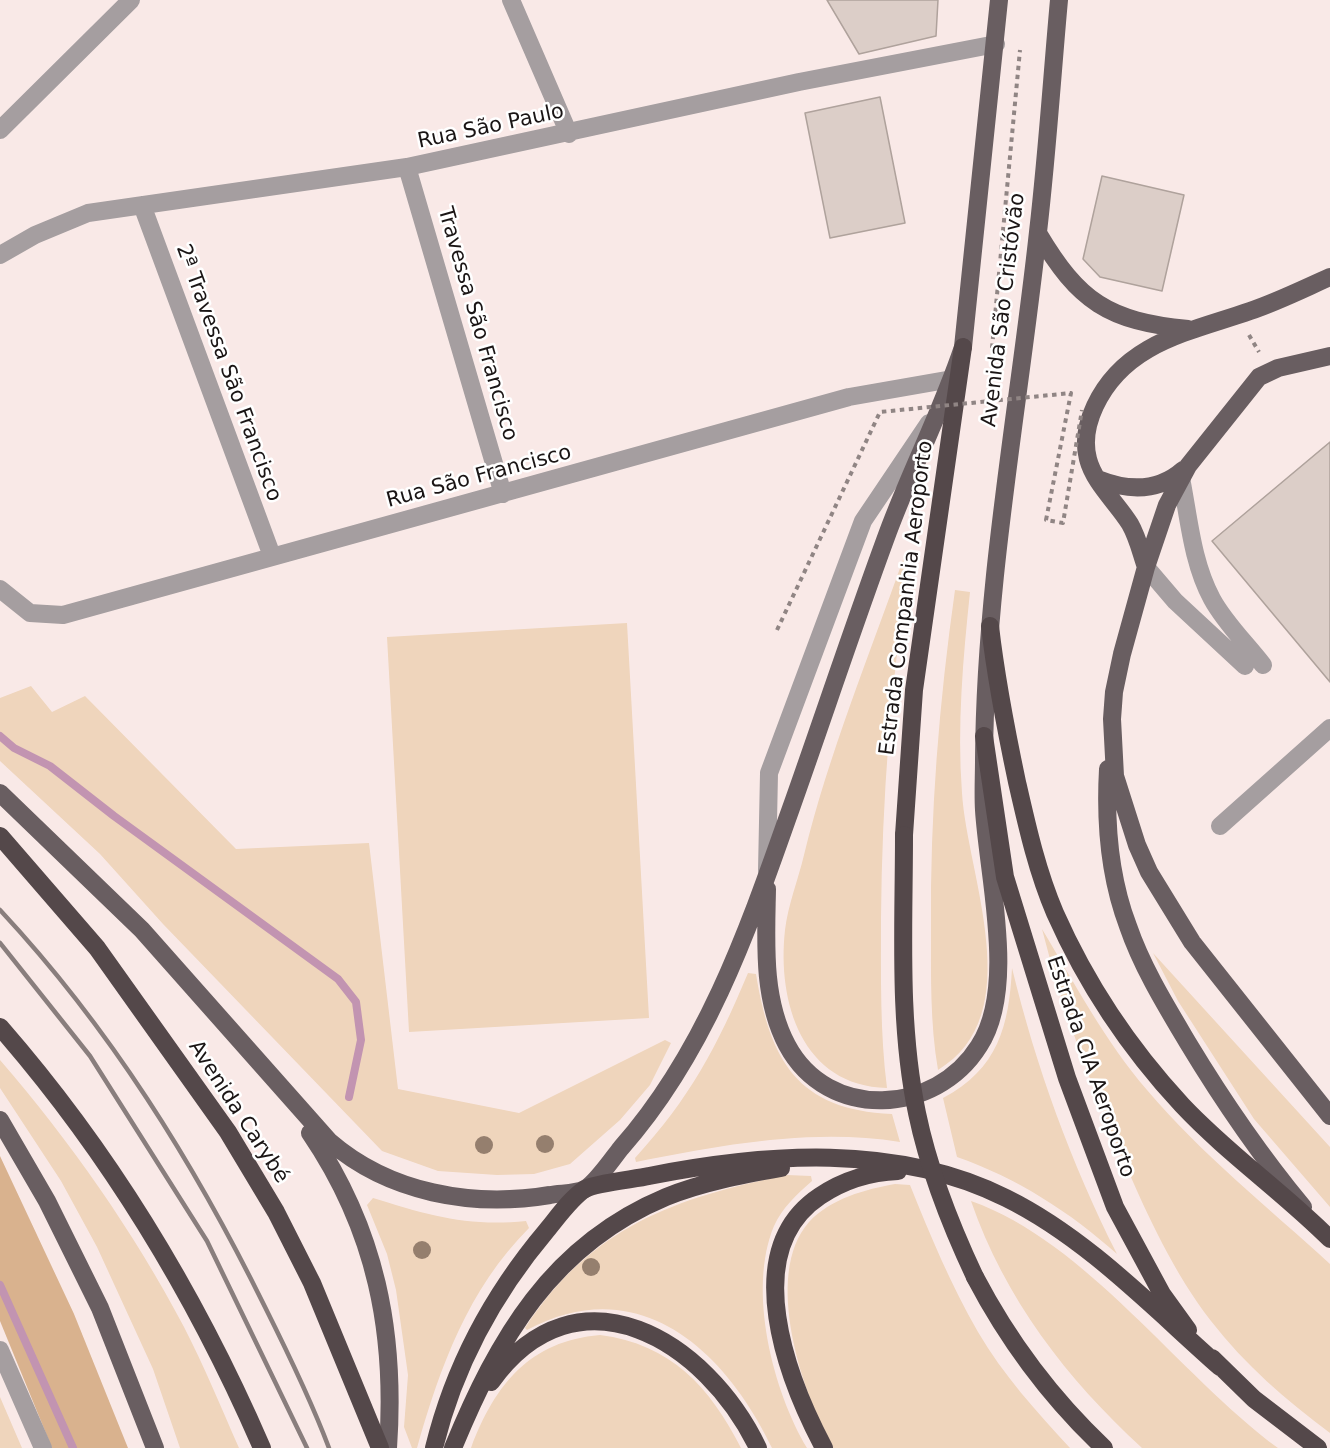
<!DOCTYPE html>
<meta charset="utf-8">
<style>
body{margin:0}
canvas{display:block;background:#f9e9e7}
</style>
<canvas width="1330" height="1448"></canvas>
<script>
const ctx = document.querySelector('canvas').getContext('2d');
ctx.lineJoin = 'round';
function paint(path, color) {
  ctx.fillStyle = color;
  ctx.fill(path, 'evenodd');
}
function trace(path, color, width, dash) {
  ctx.strokeStyle = color;
  ctx.lineWidth = width;
  ctx.lineCap = dash ? 'butt' : 'round';
  ctx.setLineDash(dash || []);
  ctx.stroke(path);
}
function drawText(font, color, halo, rows, align = 'center') {
  ctx.font = font + ' "DejaVu Sans",sans-serif';
  ctx.lineWidth = 5;
  ctx.setLineDash([]);
  ctx.textBaseline = 'middle';
  ctx.strokeStyle = halo;
  ctx.fillStyle = color;
  for (const [text, x, y, turn = 0] of rows) {
    ctx.save();
    ctx.translate(x, y);
    ctx.rotate((+turn || 0) * Math.PI / 180);
    ctx.textAlign = isNaN(turn) ? turn : align;
    if (halo) ctx.strokeText(text, 0, 0);
    ctx.fillText(text, 0, 0);
    ctx.restore();
  }
}
const green = new Path2D(`
 M904 557 910 558C891 678 882 798 881 920 881 977 880 1033 887 1088 802 1086 777 1002 785 930 788 905 798 880 804 855 829 753 869 656 904 557Z
 M955 590 970 592C963 659 957 725 962 793 967 875 1030 1015 938 1070 930 1023 931 976 931 928 930 814 939 703 955 590Z
 M627 623 649 1018 409 1032 387 637Z
 M31 686 52 712 85 696 236 849 369 843 398 1089 519 1113 665 1040 671 1043 650 1085 620 1120 570 1164 534 1174 497 1175 438 1171 382 1151 163 924 100 854 0 761V698Z
 M1042 929C1075 984 1105 1041 1147 1090 1202 1155 1268 1207 1330 1264V1433C1286 1400 1245 1365 1211 1321 1174 1273 1148 1217 1124 1161 1091 1085 1062 1009 1042 929Z
 M1153 953 1330 1147V1207L1254 1119 1178 1001Z
 M1012 968C1036 1067 1071 1163 1117 1254 1070 1212 1017 1178 957 1157L943 1098C998 1069 1009 1026 1012 968Z
 M748 973 756 974C770 1060 797 1110 892 1114L900 1142C813 1128 722 1145 636 1162L635 1158C690 1098 717 1047 748 973Z
 M0 1060C70 1141 134 1232 184 1327 204 1366 221 1407 239 1448H180L153 1369 97 1247 61 1181 0 1088Z
 M787 1175 811 1176 812 1181C797 1194 782 1208 774 1226 747 1290 773 1391 807 1448H772C725 1350 639 1270 527 1330L525 1328C591 1227 674 1198 787 1175Z
 M895 1184 910 1185C930 1235 951 1285 978 1332 1003 1375 1037 1412 1070 1448H833C803 1395 762 1275 809 1222 830 1199 866 1189 895 1184Z
 M373 1198C428 1215 467 1227 526 1221L529 1228C468 1289 440 1367 417 1448H412L404 1427 408 1375 396 1290 387 1254 367 1205Z
 M971 1201C1087 1242 1178 1374 1278 1448H1142C1066 1378 1005 1299 971 1201Z
 M600 1335C671 1344 710 1387 741 1448H471C495 1384 530 1341 600 1335Z
 M0 1397 22 1448H0Z`);
const forest = new Path2D(`
 M0 1156 74 1314 128 1448H52L0 1321Z`);
const stream = new Path2D(`
 M0 736 14 748 50 766 114 816 338 979 356 1002 361 1040 349 1097
 M0 1285 73 1448`);
const building = new Path2D(`
 M827 0H938L936 36 859 54Z
 M880 97 905 223 830 238 805 113Z
 M1102 176 1184 195 1162 291 1100 277 1083 259Z
 M1330 442V682L1212 541Z`);
const path = new Path2D(`
 M1249 335 1259 352
 M992 348 1020 50`);
const minor = new Path2D(`
 M511 0 569 134
 M0 130 131 0
 M407 167 503 494
 M142 205 272 556
 M0 255 35 235 88 213 407 167 799 82 996 44
 M1181 478C1189 518 1192 562 1212 599 1225 623 1246 643 1263 665
 M1146 567 1175 601 1245 666
 M0 589 30 613 63 615 849 397 952 379
 M1220 826 1330 728
 M767 871 769 773 863 521 929 423
 M0 1350 43 1448`);
const major = new Path2D(`
 M1038 233C1079 302 1108 321 1188 329
 M1330 356 1278 368 1259 377 1188 466 1167 505 1146 567 1122 654 1114 692 1112 719 1115 776 1137 845 1149 872 1192 942 1330 1116
 M1098 479C1128 491 1158 492 1183 470
 M1146 567C1141 553 1138 538 1130 524 1118 504 1094 483 1088 459 1083 440 1087 423 1095 406 1125 342 1190 332 1250 311 1277 302 1303 289 1330 277
 M1108 769C1105 823 1109 876 1128 926 1142 967 1166 1006 1188 1043 1223 1101 1260 1155 1303 1207
 M0 793 142 930 329 1141C389 1193 472 1208 550 1195 560 1193 577 1194 585 1189 596 1183 613 1158 621 1148 706 1052 748 930 790 811 823 718 854 624 888 532 911 470 942 410 963 347L999 0
 M767 889C766 941 762 998 787 1045 828 1122 936 1115 979 1046 1017 988 988 877 984 810 983 794 984 776 984 760 985 582 1019 407 1038 232 1047 155 1052 77 1059 0
 M0 1120 47 1201 100 1308 155 1448
 M310 1133C376 1230 396 1332 388 1448`);
const highway = new Path2D(`
 M990 626C996 679 1006 730 1017 782 1027 826 1037 871 1055 913 1086 983 1130 1049 1182 1105 1228 1154 1283 1192 1330 1239
 M984 736 1005 877 1067 1078 1115 1207 1162 1294 1188 1330
 M904 835 914 690 963 347
 M0 836 97 948 228 1132 276 1212 312 1283 380 1448
 M0 1027C109 1152 196 1296 262 1448
 M975 1277C1009 1342 1051 1398 1104 1448
 M1212 1358 1254 1399 1318 1448
 M491 1382C578 1261 707 1341 758 1448
 M434 1448C454 1366 493 1294 547 1230 557 1218 571 1198 585 1189 595 1183 636 1179 649 1176 766 1153 896 1143 1006 1198 1087 1238 1153 1308 1220 1367
 M453 1448C498 1339 551 1245 666 1197 703 1182 742 1175 781 1168
 M824 1448C788 1380 737 1251 820 1196 844 1180 870 1172 898 1171`);
const rail = new Path2D(`
 M0 910C110 1028 194 1163 265 1307 288 1353 311 1400 329 1448
 M0 943 90 1056 207 1241 307 1448`);
const pathBridge = new Path2D(`
 M777 630 880 412 1071 393 1046 520 1063 523 1082 410`);
const highwayBridge = new Path2D(`
 M904 835C904 927 898 1023 917 1113 929 1171 950 1224 975 1277`);
const trees = [
 [545,1144],
 [484,1145],
 [422,1250],
 [591,1267]
];
const streetNames = [
 ["Rua São Paulo",491,127,-12],
 ["Avenida São Cristóvão",1004,310,-83],
 ["Travessa São Francisco",477,324,74],
 ["2ª Travessa São Francisco",228,373,70],
 ["Rua São Francisco",479,477,-15],
 ["Estrada Companhia Aeroporto",907,598,-83],
 ["Estrada CIA Aeroporto",1090,1067,71],
 ["Avenida Carybé",238,1112,57]
];
paint(green, '#efd5bc');
paint(forest, '#d9b28e');
trace(stream, '#c294b1', 8);
paint(building, '#dccec8');
trace(building, '#afa29c', 1.5);
trace(path, '#908584', 4, [4.5, 4.5]);
trace(minor, '#a59ea0', 18);
trace(major, '#695e61', 18);
trace(highway, '#54484a', 18);
trace(rail, '#897e7d', 4.5);
trace(pathBridge, '#908584', 4, [4.5, 4.5]);
trace(highwayBridge, '#54484a', 18);
ctx.fillStyle = '#957f6e';
for (const [x, y] of trees) {
  ctx.beginPath();
  ctx.arc(x, y, 9, 0, 2 * Math.PI);
  ctx.fill();
}
drawText('21px', '#1a1515', '#fff', streetNames);
</script>
